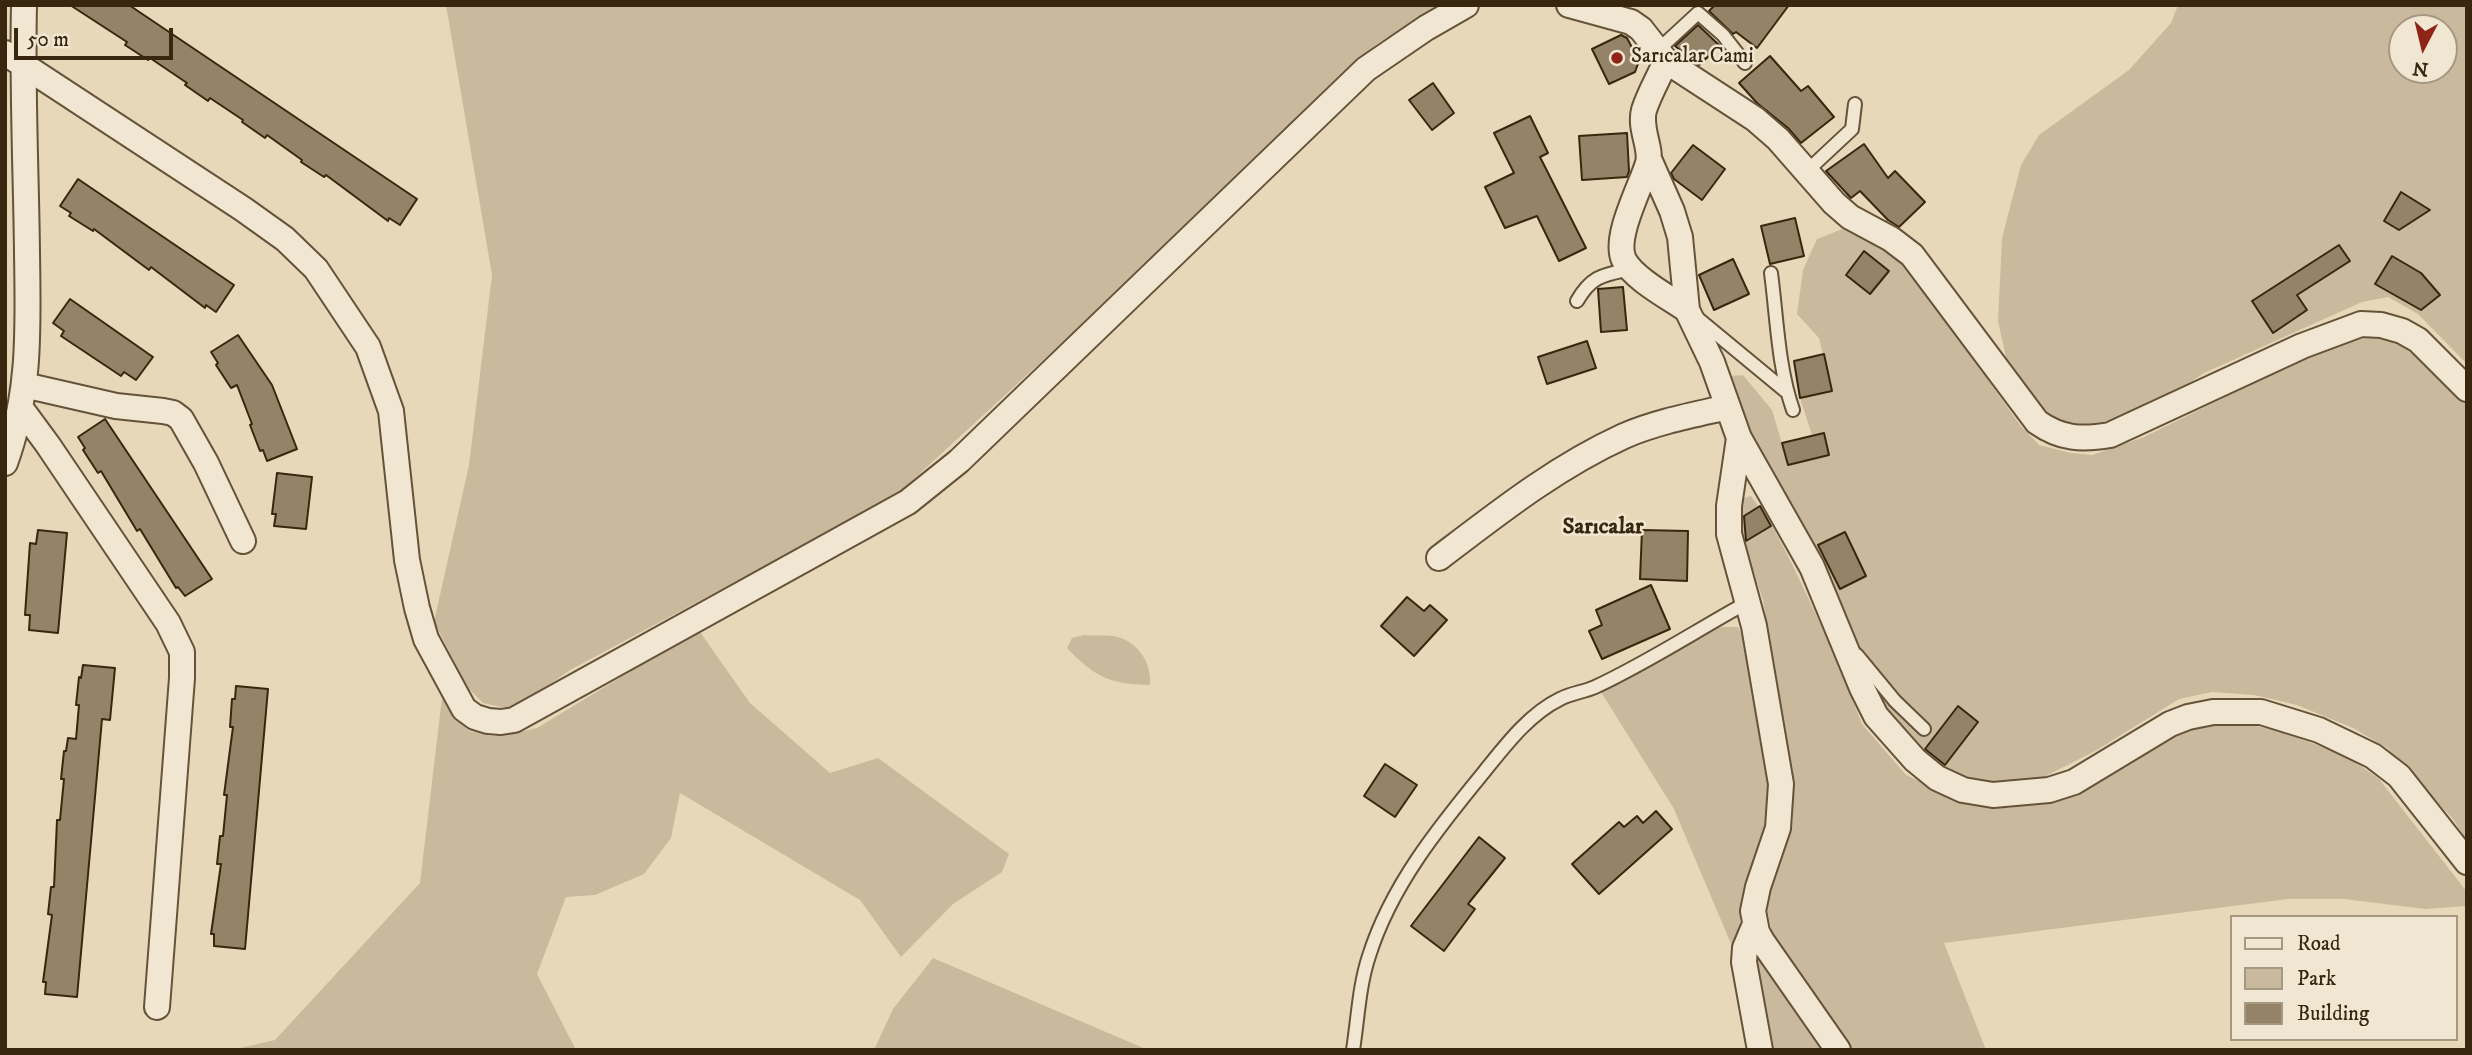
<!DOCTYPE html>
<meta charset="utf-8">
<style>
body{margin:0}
#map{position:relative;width:2472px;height:1055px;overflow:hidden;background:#e8d8ba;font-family:"IM FELL DW Pica",serif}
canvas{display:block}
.frame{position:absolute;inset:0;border:7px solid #38260e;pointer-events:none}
.legend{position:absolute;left:2230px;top:915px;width:228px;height:126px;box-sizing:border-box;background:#f0e6d2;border:2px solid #a69984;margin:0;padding:9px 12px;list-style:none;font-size:21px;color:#38260e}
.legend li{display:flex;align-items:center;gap:14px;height:35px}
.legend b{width:35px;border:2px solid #a69984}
.north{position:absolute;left:2388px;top:14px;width:70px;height:70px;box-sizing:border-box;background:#f0e6d2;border:2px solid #a69984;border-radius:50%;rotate:187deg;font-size:19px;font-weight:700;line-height:28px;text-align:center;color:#38260e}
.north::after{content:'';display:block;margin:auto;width:24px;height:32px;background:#8f2418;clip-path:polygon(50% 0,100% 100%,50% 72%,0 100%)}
.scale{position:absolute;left:14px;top:28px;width:159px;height:32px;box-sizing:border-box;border:4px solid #38260e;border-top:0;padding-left:9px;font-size:21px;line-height:24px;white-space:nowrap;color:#38260e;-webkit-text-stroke:5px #f0e6d2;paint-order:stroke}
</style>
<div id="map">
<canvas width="2472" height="1055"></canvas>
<div class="frame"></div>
<ul class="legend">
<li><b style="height:9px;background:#f0e6d2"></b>Road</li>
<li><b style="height:19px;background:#caba9d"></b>Park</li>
<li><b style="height:19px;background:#948367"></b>Building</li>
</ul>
<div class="north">N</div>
<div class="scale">50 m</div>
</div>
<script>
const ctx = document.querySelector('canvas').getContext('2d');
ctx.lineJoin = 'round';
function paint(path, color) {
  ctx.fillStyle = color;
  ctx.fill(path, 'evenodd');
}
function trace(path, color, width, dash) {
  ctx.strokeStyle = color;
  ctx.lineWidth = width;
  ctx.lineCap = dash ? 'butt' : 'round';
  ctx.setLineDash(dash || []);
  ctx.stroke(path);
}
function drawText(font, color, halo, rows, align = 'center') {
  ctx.font = font + ' "IM FELL DW Pica",serif';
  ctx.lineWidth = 5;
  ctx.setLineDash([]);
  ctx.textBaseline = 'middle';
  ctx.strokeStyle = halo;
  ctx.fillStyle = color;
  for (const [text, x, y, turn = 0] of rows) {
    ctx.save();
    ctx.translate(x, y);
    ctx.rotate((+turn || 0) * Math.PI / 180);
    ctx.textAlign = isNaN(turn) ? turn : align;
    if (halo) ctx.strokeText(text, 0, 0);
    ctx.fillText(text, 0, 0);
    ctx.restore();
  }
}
const green = new Path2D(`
 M446 5H1443L1378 43 1354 64 1126 284 904 488 819 537 570 670 518 707H501L483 703 468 688 434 622 469 465 492 275Z
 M2178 5H2467V364L2418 314 2388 297 2362 302 2204 373 2175 393 2121 417 2088 426 2060 421 2039 407 2009 371 1998 321 2002 238 2021 165 2039 135 2129 70 2171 23ZM2402 28H2444V70H2402Z
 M1845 228 1869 238 1906 265 2020 425 2039 445 2071 453 2092 455 2144 437 2276 372 2350 341 2371 337 2402 346 2431 368 2467 405V840L2452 818 2387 748 2353 728 2297 705 2254 695 2212 692 2179 699 2097 750 2044 777 2005 784H1971L1951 774 1922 752 1889 716 1851 627 1747 423 1732 376 1743 375 1772 410 1788 464 1829 455 1824 433 1812 435 1800 398 1832 391 1819 338 1797 314 1803 270 1817 239Z
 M1751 496 1772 525 1792 564 1834 652 1862 724 1906 775 1971 803 2009 808 2037 802 2182 728 2208 721 2240 723 2276 730 2347 756 2379 779 2467 892V906L2425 909 2344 899H2288L1944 943 1986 1050H1849L1791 964 1772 932 1767 910 1770 888 1793 820 1792 794 1763 600 1736 520 1741 499Z
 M1722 627H1738L1745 640 1771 788 1764 838 1741 907 1737 958 1674 809 1601 692 1705 632Z
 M700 632 750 703 830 773 878 758 1009 854 1002 872 953 904 901 957 860 900 680 793 671 838 644 874 595 895 566 897 537 974 576 1050H232L275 1040 420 883 442 698 453 716 470 731 491 736 511 734 537 728 641 665Z
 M1084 635C1094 636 1103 635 1113 636 1137 640 1152 662 1150 685 1109 684 1095 677 1067 648L1072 638Z
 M1760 953 1827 1050H1769L1753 954Z
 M933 958 1148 1050H874L893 1009Z`);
const building = new Path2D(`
 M70 5H129L417 199 400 225 389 218 388 221 326 175 324 177 301 162 302 160 267 135 265 138 242 122 243 120 210 98 208 101 185 85 187 83 150 58 148 60 125 45 127 42Z
 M1715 5H1789L1757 48 1736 32 1733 34 1709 11Z
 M1698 25 1720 46 1699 65 1675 46Z
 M1621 35 1627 38 1639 61 1635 72 1609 84 1592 49Z
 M1770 56 1801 91 1808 86 1834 117 1801 143 1788 128 1757 103 1739 83Z
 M1433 83 1454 113 1432 130 1409 100Z
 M1530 116 1548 153 1540 157 1586 248 1559 261 1537 216 1505 228 1485 187 1514 173 1494 133Z
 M1627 133 1629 171 1627 177 1582 180 1579 136Z
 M1864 144 1888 178 1895 171 1925 202 1899 227 1888 220 1860 191 1851 198 1826 171Z
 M1693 145 1725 169 1702 200 1674 179 1671 173Z
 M78 179 234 285 216 312 206 305 205 308 151 267 149 270 94 229 93 231 69 216 71 213 60 206Z
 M2401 192 2430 210 2399 230 2384 221Z
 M1795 218 1804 256 1770 264 1761 226Z
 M2339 245 2350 261 2297 295 2307 310 2273 333 2252 301Z
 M1864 251 1889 271 1870 294 1846 275Z
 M2392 256 2421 273 2440 295 2421 310 2375 284Z
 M1733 259 1749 294 1714 310 1699 275Z
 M1623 287 1627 330 1601 332 1598 289Z
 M70 299 153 357 136 380 124 372 121 376 61 336 64 331 53 323Z
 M238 335 272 385 297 449 267 461 263 450 260 451 250 425 252 424 237 385 231 388 216 365 218 363 211 352Z
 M1587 341 1596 368 1547 384 1538 357Z
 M1824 354 1832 391 1800 398 1794 361Z
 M105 419 212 579 185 596 178 587 176 588 140 529 137 531 101 471 98 473 83 450 85 448 78 437Z
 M1824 433 1829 455 1788 465 1782 443Z
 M277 473 312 477 306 529 274 526 276 514H272Z
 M1760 506 1771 526 1746 541 1744 516Z
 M38 530 67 533 58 633 29 630 30 615H25L30 543 36 544Z
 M1642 530 1688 531 1687 581 1640 579Z
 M1845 532 1866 576 1840 589 1818 545Z
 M1651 585 1670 629 1602 659 1589 631 1602 625 1596 610Z
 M1407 597 1424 611 1430 605 1447 620 1414 656 1381 626Z
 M83 665 115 668 110 720 102 719 77 997 45 994 46 982H43L52 915 48 914 51 887H54L57 820H60L64 779H61L64 751H66L68 738 76 739 79 705H76L79 677 81 678Z
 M236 686 268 689 245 949 214 946V934H211L221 864H217L220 836H223L227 795H224L233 727H230L232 699H235Z
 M1958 706 1978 722 1945 765 1925 749Z
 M1385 764 1417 785 1395 817 1364 796Z
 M1656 811 1672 829 1599 894 1572 864 1619 822 1624 827 1637 816 1643 823Z
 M1479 837 1505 858 1468 904 1475 909 1444 951 1411 926Z`);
const lane = new Path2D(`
 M1658 50 1698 13 1723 35 1745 63
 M1806 172 1852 129 1855 104
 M1771 273C1777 318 1778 367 1793 410
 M1577 301C1592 275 1604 275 1631 269
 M1696 317 1788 393
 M1857 655 1895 701 1924 729
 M1353 1050C1358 1018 1359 986 1369 956 1391 886 1438 828 1484 772 1505 746 1529 714 1560 699 1571 693 1584 692 1595 687 1647 663 1697 630 1748 602`);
const street = new Path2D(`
 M1569 5 1631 22 1641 29 1666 61C1659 77 1649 94 1644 110 1639 129 1652 148 1648 163 1641 187 1613 237 1624 260 1634 279 1670 298 1687 310
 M5 53 243 209 285 239 316 269 368 347 391 411 407 560 417 608 426 639 464 709 475 717 488 721 501 722 514 720 908 502 959 461 1366 69 1426 28 1466 5
 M1666 61 1755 119 1778 139 1834 203 1850 217 1891 239 1912 255 2037 422C2061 439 2082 440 2110 435L2302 346 2361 324 2381 325 2402 331 2418 340 2467 389
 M1649 159 1672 211 1680 237 1687 310 1712 362 1739 438 1729 506V534L1754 626 1781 784 1778 828 1758 887 1753 911 1757 932 1762 941 1838 1050
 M24 385 116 406 163 411 173 413 181 419 206 463 243 541
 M20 407 48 445 168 623 182 652V678L157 1007
 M1739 438 1812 567 1862 688 1876 716 1915 760 1937 778 1963 790 1993 795 2049 790 2074 782 2170 724 2188 717 2213 712H2261L2319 730 2373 756 2399 776 2467 862
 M5 463C31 392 28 326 27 252 26 170 22 88 24 5
 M1439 558C1498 513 1556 467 1624 436 1656 422 1693 415 1728 407
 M1755 924 1745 948 1744 962 1760 1050`);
const markers = [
 [1617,58,7,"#8f2418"]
];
const poiNames = [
 ["Sarıcalar Cami",1631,58]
];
const neighbourhoodNames = [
 ["Sarıcalar",1603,528]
];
paint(green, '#caba9d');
paint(building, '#948367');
trace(building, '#38260e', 2);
trace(lane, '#645239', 16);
trace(street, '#645239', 28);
trace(lane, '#f0e6d2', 12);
trace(street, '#f0e6d2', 24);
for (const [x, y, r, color] of markers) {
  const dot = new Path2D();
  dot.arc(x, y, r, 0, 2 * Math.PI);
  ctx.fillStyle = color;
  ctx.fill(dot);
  trace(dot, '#f0e6d2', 2.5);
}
drawText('21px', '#38260e', '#f0e6d2', poiNames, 'left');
drawText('bold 23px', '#38260e', '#f0e6d2', neighbourhoodNames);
</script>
